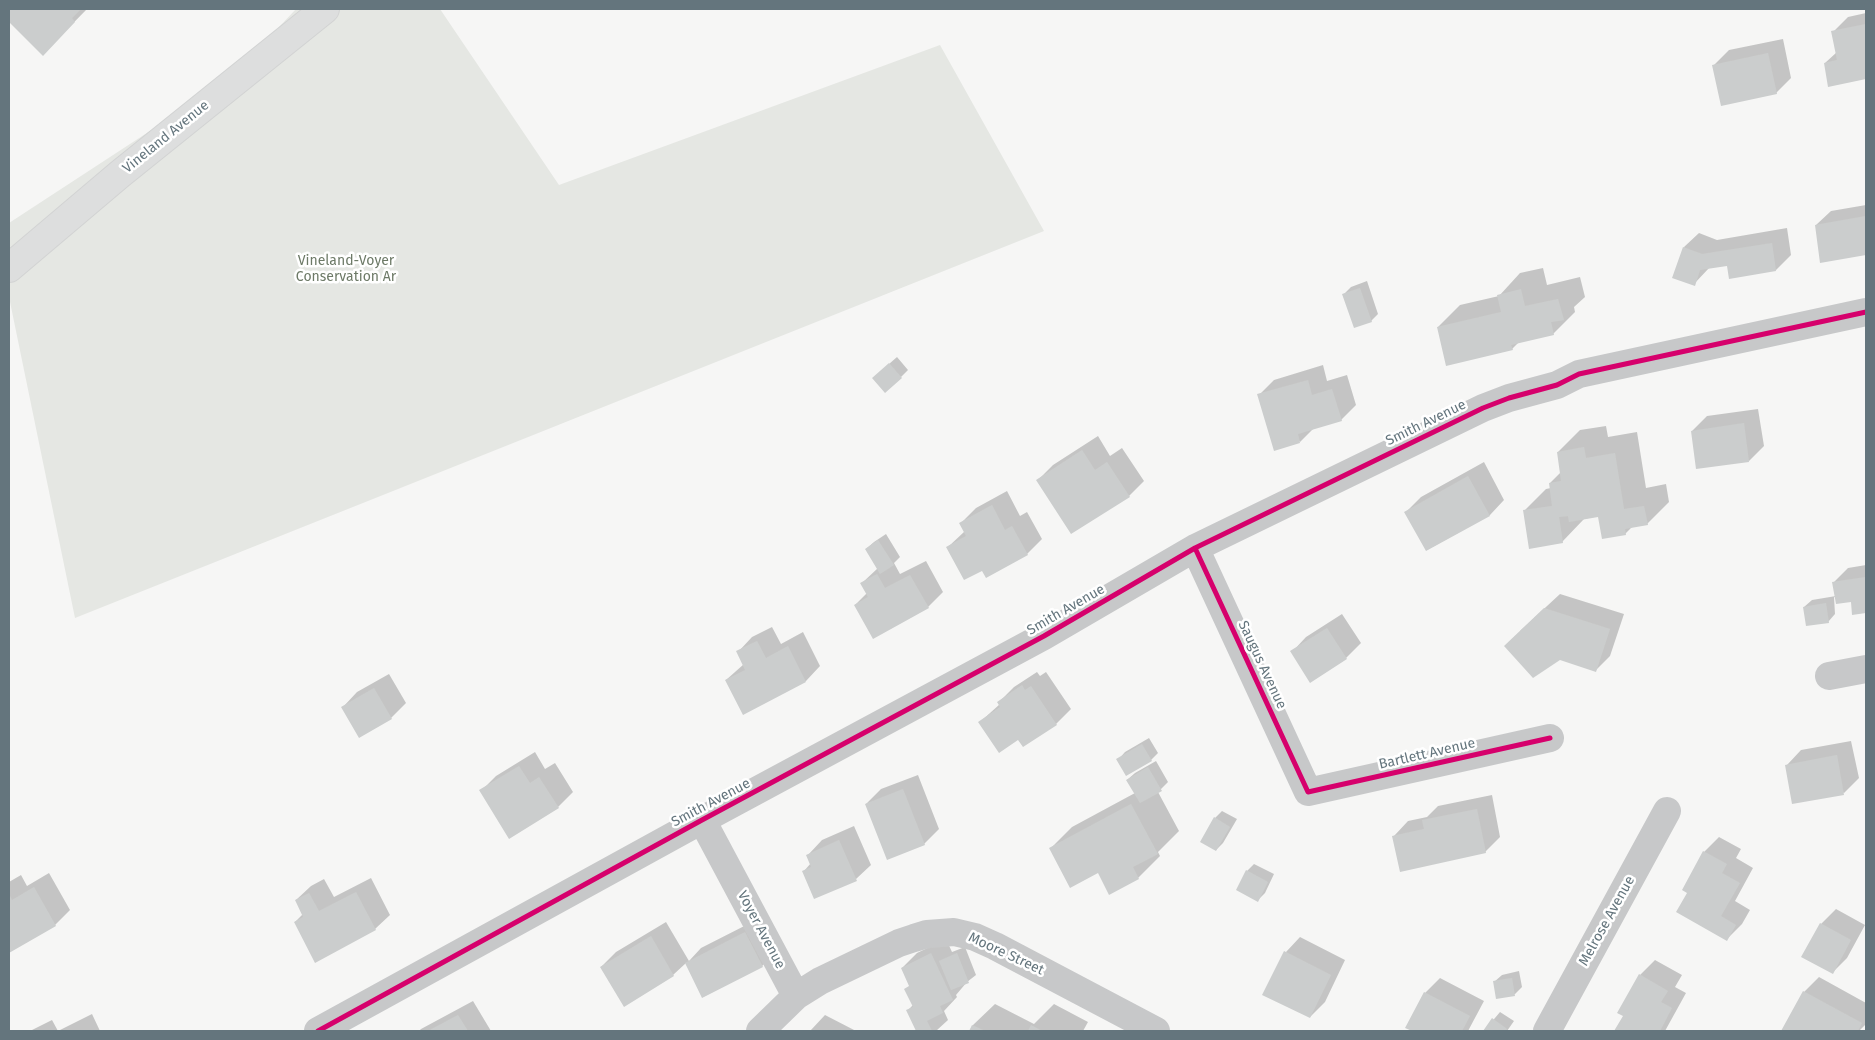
<!DOCTYPE html>
<style>
body{margin:0}
#map{position:relative;width:1875px;height:1040px;overflow:hidden;background:#f6f6f5;font-family:"Fira Sans",sans-serif}
canvas{display:block}
.frame{position:absolute;inset:0;border:10px solid #64757d;pointer-events:none}
</style>
<div id="map">
<canvas width="1875" height="1040"></canvas>
<div class="frame"></div>
</div>
<script>
const ctx = document.querySelector('canvas').getContext('2d');
ctx.lineJoin = 'round';
function paint(path, color) {
  ctx.fillStyle = color;
  ctx.fill(path, 'evenodd');
}
function trace(path, color, width, dash) {
  ctx.strokeStyle = color;
  ctx.lineWidth = width;
  ctx.lineCap = dash ? 'butt' : 'round';
  ctx.setLineDash(dash || []);
  ctx.stroke(path);
}
function drawText(font, color, halo, rows, align = 'center') {
  ctx.font = font + ' "Fira Sans",sans-serif';
  ctx.lineWidth = 5;
  ctx.setLineDash([]);
  ctx.textBaseline = 'middle';
  ctx.strokeStyle = halo;
  ctx.fillStyle = color;
  for (const [text, x, y, turn = 0] of rows) {
    ctx.save();
    ctx.translate(x, y);
    ctx.rotate((+turn || 0) * Math.PI / 180);
    ctx.textAlign = isNaN(turn) ? turn : align;
    if (halo) ctx.strokeText(text, 0, 0);
    ctx.fillText(text, 0, 0);
    ctx.restore();
  }
}
const green = new Path2D(`
 M296 9H440L559 185 940 45 1044 231 75 618 9 297V223L231 78Z`);
const shadow = new Path2D(`
 M9 9H87L43 54 9 21Z
 M1866 13V78L1829 85 1825 63 1837 52 1833 32 1848 17Z
 M1783 39 1791 78 1776 93 1714 65 1729 50Z
 M1866 205V254L1821 261 1816 225 1831 211Z
 M1787 228 1791 255 1776 270 1728 264 1710 267 1694 284 1684 247 1699 233 1717 240Z
 M1543 268 1547 285 1580 277 1585 297 1574 307 1575 312 1553 334 1519 342 1512 349 1438 327 1460 305 1499 296 1520 273Z
 M1367 281 1378 314 1371 321 1344 294 1351 287Z
 M897 357 908 370 901 377 881 371Z
 M1323 365 1327 381 1347 375 1356 405 1341 420 1314 428 1300 442 1259 395 1274 380Z
 M1758 409 1764 446 1749 461 1692 431 1707 416Z
 M1606 426 1608 437 1637 432 1646 488 1666 484 1669 502 1647 524 1633 526 1625 534 1599 516 1584 519 1562 542 1524 511 1546 489 1551 488 1550 483 1561 472 1558 452 1580 430Z
 M1098 436 1110 456 1122 448 1144 481 1129 496 1038 480 1053 465Z
 M1484 462 1504 500 1490 515 1427 550 1406 512 1421 497Z
 M1007 491 1020 516 1027 512 1042 539 1027 554 982 569 948 547 965 531 961 523 976 508Z
 M886 534 900 557 894 563 900 574 926 561 943 592 928 607 855 605 867 593 862 583 878 568 866 549 874 542Z
 M1866 565V611L1853 613 1852 600 1834 597 1835 614 1828 622 1804 607 1812 600 1836 596 1833 583 1848 568Z
 M1560 594 1624 614 1610 656 1596 670 1520 631Z
 M1342 614 1361 643 1346 658 1292 652 1306 637Z
 M772 627 781 644 803 632 820 666 806 681 726 680 744 664 738 652 752 637Z
 M1037 672 1040 676 1046 672 1071 709 1056 724 1019 738 980 722 1000 704 999 702 1014 687Z
 M389 674 406 703 391 718 343 707 357 692Z
 M1149 738 1158 753 1151 760H1118L1125 752Z
 M1851 741 1859 778 1844 793 1787 765 1801 750Z
 M535 752 545 769 555 763 573 792 558 807 481 791 496 776Z
 M1156 761 1168 782 1158 792 1179 831 1158 852 1160 856 1138 878 1110 893 1098 871 1050 849 1072 827 1135 793 1127 780 1135 773Z
 M918 775 939 829 924 844 866 804 881 789Z
 M1492 795 1500 837 1485 852 1394 836 1408 821 1427 817 1438 806Z
 M1222 811 1237 819 1223 843 1216 850 1215 818Z
 M854 826 871 865 856 879 804 871 811 863 808 855 822 840Z
 M1719 837 1741 849 1736 858 1753 868 1735 901 1750 910 1742 924 1727 939 1688 892 1683 890 1704 852Z
 M1254 864 1274 874 1265 893 1258 900 1247 871Z
 M49 873 70 910 55 925 9 952V882L21 875 27 886Z
 M371 878 390 915 375 929 295 922 303 914 296 900 311 886 324 879 334 897Z
 M1836 909 1865 925 1847 958 1832 973 1821 924Z
 M760 918 777 952 762 966 703 997 686 963 673 975 601 967 616 952 666 922 689 961 701 948Z
 M1300 937 1345 960 1325 1002 1310 1017 1286 952Z
 M946 939 952 952 965 947 976 975 967 982 956 995 957 997 944 1011 948 1020 936 1031H918L908 1010 913 1005 910 985 902 968 917 953Z
 M1655 960 1682 975 1675 987 1686 993 1665 1031H1616L1625 1015 1640 975Z
 M1519 971 1522 987 1515 994 1497 998 1494 982 1502 975Z
 M1819 977 1866 1003V1024L1859 1031H1783L1804 992Z
 M1440 978 1484 1001 1468 1031H1415L1407 1027 1425 993Z
 M473 1001 491 1031H419L421 1029Z
 M995 1004 1034 1024 1054 1004 1088 1022 1083 1031H970L973 1025Z
 M1500 1012 1514 1021 1507 1031H1484Z
 M92 1014 100 1031H58Z
 M825 1015 856 1031H810Z
 M52 1020 58 1031H30Z`);
const building = new Path2D(`
 M9 9H81L72 18 75 22 43 56 9 22Z
 M1866 24V79L1828 87 1824 63 1837 60 1831 31Z
 M1768 53 1777 94 1721 106 1712 65Z
 M1866 216V255L1820 263 1815 225Z
 M1772 243 1776 271 1729 279 1727 266 1700 270 1695 286 1672 278 1683 247 1702 254Z
 M1360 288 1372 322 1354 328 1342 294Z
 M1521 289 1525 306 1558 299 1564 320 1551 322 1554 335 1511 345 1513 350 1446 366 1437 327 1501 312 1497 295Z
 M889 363 902 378 885 393 872 378Z
 M1308 380 1312 395 1332 389 1342 421 1298 434 1300 443 1274 451 1257 394Z
 M1744 423 1749 462 1696 469 1691 431Z
 M1584 447 1586 458 1615 453 1624 509 1644 506 1648 525 1625 529 1626 535 1602 539 1598 517 1569 522 1568 516 1559 517 1563 543 1529 549 1523 510 1552 506 1549 483 1561 481 1557 452Z
 M1082 450 1095 470 1107 462 1130 497 1071 534 1036 480Z
 M1468 476 1490 516 1426 551 1404 512Z
 M992 505 1005 530 1012 526 1028 555 986 578 982 571 964 580 946 547 966 536 959 523Z
 M878 540 894 565 880 574 865 549Z
 M877 574 885 588 910 575 929 608 873 639 854 605 868 597 860 583Z
 M1866 577V613L1852 615 1851 602 1836 604 1832 582Z
 M1826 603 1829 623 1806 626 1803 607Z
 M1544 608 1610 629 1596 672 1560 660 1533 678 1504 646Z
 M1327 628 1347 659 1310 683 1290 651Z
 M757 641 766 658 788 646 806 682 743 715 725 680 745 670 736 651Z
 M1022 685 1025 690 1031 686 1057 725 1023 747 1018 740 999 753 978 722 1000 707 997 702Z
 M374 688 392 719 359 738 341 707Z
 M1142 744 1152 761 1126 776 1116 759Z
 M1837 755 1844 795 1792 804 1785 765Z
 M519 766 530 783 539 777 559 808 509 839 479 790Z
 M1148 767 1162 791 1140 803 1126 780Z
 M903 789 925 845 887 860 865 804Z
 M1131 804 1158 854 1133 867 1139 879 1109 895 1098 873 1070 888 1049 848Z
 M1477 809 1486 853 1400 872 1392 836 1424 829 1422 820Z
 M1214 817 1230 827 1216 851 1200 842Z
 M839 840 857 881 814 899 802 871 811 867 806 855Z
 M1703 851 1727 864 1722 873 1740 883 1721 916 1736 925 1727 941 1676 912 1687 893 1682 890Z
 M1246 870 1268 882 1258 902 1236 890Z
 M34 887 56 926 9 953V894L12 900Z
 M356 892 376 930 315 963 294 922 303 917 295 900 309 893 319 911Z
 M1820 923 1851 940 1833 974 1801 957Z
 M745 932 763 967 702 998 685 963Z
 M651 936 674 976 624 1007 600 967Z
 M1284 951 1331 975 1310 1018 1262 995Z
 M931 953 953 1000 940 1006 943 1013 927 1021 932 1031H916L906 1010 913 1007 904 989 909 986 901 968Z
 M957 953 969 983 951 990 939 961Z
 M1639 974 1668 991 1661 1002 1672 1008 1660 1031H1614L1623 1016 1617 1013Z
 M1512 978 1515 996 1496 999 1493 981Z
 M1803 991 1862 1023 1858 1031H1781Z
 M1424 992 1470 1016 1462 1031H1412L1405 1028Z
 M458 1015 468 1031H428Z
 M1492 1018 1507 1029 1506 1031H1483Z
 M972 1025 985 1031H969Z
 M1031 1025 1042 1031H1028Z`);
const street = new Path2D(`
 M1195 548 1308 792 1550 738
 M1829 676 1866 669
 M702 820 796 996
 M318 1031 702 820 1044 636 1195 548 1483 408 1509 398 1557 385 1579 374 1866 312
 M760 1031 796 996 820 981 899 943 914 938 927 934 954 932 975 937 995 946 1156 1031
 M1547 1031 1667 811`);
const secondary = new Path2D(`
 M9 268 120 174 325 9`);
const cycleway = new Path2D(`
 M1195 548 1308 792 1550 738
 M318 1031 702 820 1044 636 1195 548 1483 408 1509 398 1557 385 1579 374 1866 312`);
const streetNames = [
 ["Vineland Avenue",166,137,-39],
 ["Smith Avenue",1426,423,-26],
 ["Smith Avenue",1066,610,-30],
 ["Saugus Avenue",1262,665,65],
 ["Bartlett Avenue",1427,754,-13],
 ["Smith Avenue",711,803,-28],
 ["Melrose Avenue",1607,921,-61],
 ["Voyer Avenue",761,930,62],
 ["Moore Street",1006,954,25]
];
const parkNames = [
 ["Vineland-Voyer",346,261],
 ["Conservation Ar",346,277]
];
paint(green, '#e5e7e3');
paint(shadow, '#0003');
paint(building, '#cbcdcd');
trace(secondary, '#d2d3d3', 30);
trace(street, '#c7c8c9', 28);
trace(secondary, '#dddede', 28);
trace(cycleway, '#d6006c', 5);
drawText('14px', '#64757d', '#fff', streetNames);
drawText('14px', '#6d7a67', '#fff', parkNames);
</script>
